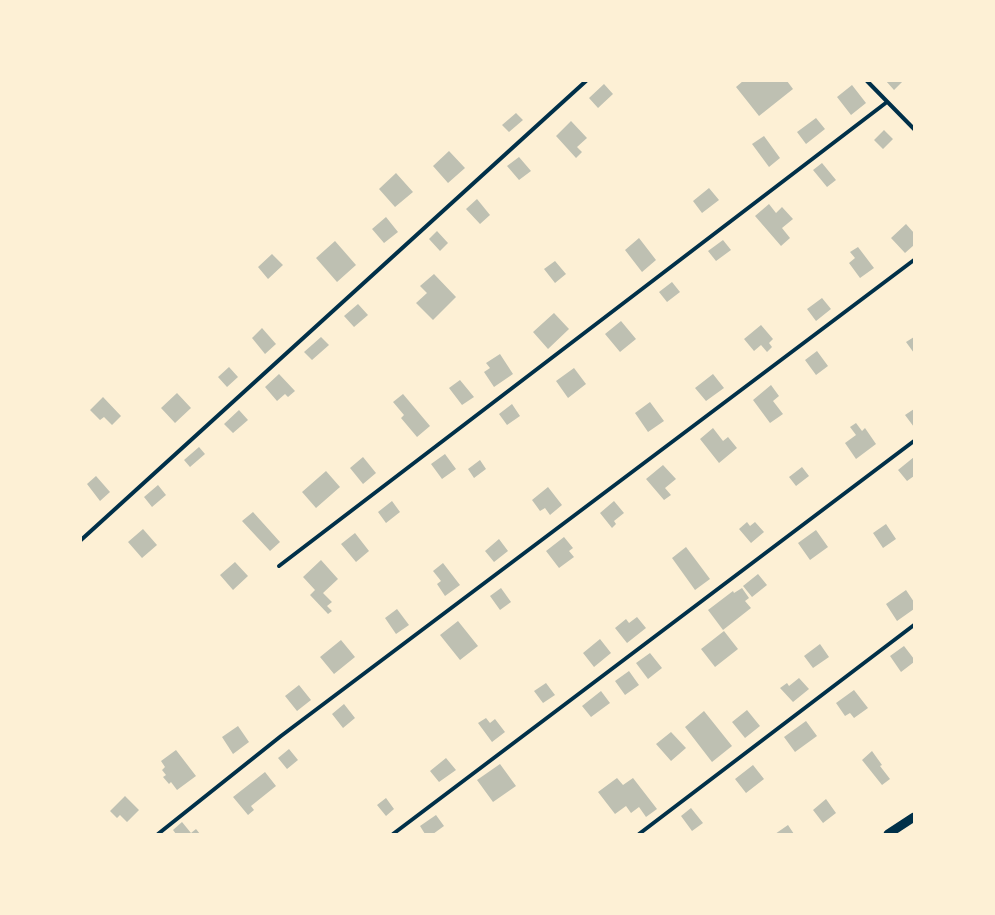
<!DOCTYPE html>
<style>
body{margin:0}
#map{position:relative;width:995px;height:915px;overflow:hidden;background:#fdf0d5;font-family:"Noto Sans",sans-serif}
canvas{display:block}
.frame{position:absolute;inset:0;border:82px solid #fdf0d5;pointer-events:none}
</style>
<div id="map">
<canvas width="995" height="915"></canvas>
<div class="frame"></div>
</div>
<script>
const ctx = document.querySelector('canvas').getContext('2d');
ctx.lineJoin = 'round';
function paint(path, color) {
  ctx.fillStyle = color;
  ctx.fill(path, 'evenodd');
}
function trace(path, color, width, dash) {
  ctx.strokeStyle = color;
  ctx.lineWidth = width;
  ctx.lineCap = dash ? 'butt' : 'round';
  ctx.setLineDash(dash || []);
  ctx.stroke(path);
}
const building = new Path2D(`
 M743 81H787L793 89 759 116 736 87Z
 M886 81H903L894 90Z
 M604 84 613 94 598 108 589 98Z
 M852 85 866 103 851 115 837 97Z
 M516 113 523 120 509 132 502 125Z
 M816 118 825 129 806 144 797 132Z
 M571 121 587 138 577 147 582 152 576 158 556 136Z
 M884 130 893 139 883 149 874 140Z
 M764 136 780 158 769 167 752 144Z
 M449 151 465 168 448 183 433 166Z
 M519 157 531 171 519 180 507 166Z
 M822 163 836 180 827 187 813 170Z
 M396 173 413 192 395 207 379 189Z
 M709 188 719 200 702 213 693 201Z
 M477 199 490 215 480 224 466 209Z
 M769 204 776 213 782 207 793 219 782 228 790 238 781 246 755 216Z
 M386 217 398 232 384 243 372 229Z
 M906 224 914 233V245L905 253 891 238Z
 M437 231 448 243 440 251 429 239Z
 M639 238 656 260 642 272 625 250Z
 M723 240 731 250 716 261 708 251Z
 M335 241 356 265 337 282 316 258Z
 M858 247 874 268 860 278 849 263 855 258 850 252Z
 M272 254 283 265 268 279 258 267Z
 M555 261 566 274 555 283 544 269Z
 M434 274 456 297 433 320 416 303 427 293 420 286Z
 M672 282 680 292 667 302 659 292Z
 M822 298 831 309 816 321 807 309Z
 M358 304 368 315 354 327 344 316Z
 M554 313 569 329 548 349 533 332Z
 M621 321 636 339 620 352 605 334Z
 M761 325 773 339 769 343 772 347 767 352 761 345 754 351 744 339Z
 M262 328 276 344 265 354 252 338Z
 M321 337 329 345 312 360 304 352Z
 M914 337V353L906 342Z
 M817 351 828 366 816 375 805 360Z
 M500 354 513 374 494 387 484 372 490 368 486 363Z
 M229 367 238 377 227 387 218 377Z
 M574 368 586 384 568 398 556 381Z
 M279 374 295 391 288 397 285 394 277 401 265 387Z
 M713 374 724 388 706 401 695 388Z
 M460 380 474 397 462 405 449 388Z
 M771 385 779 396 773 401 783 414 770 423 753 400Z
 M177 393 191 408 175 423 161 408Z
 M403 394 430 426 417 437 401 418 404 415 393 402Z
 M103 397 121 416 112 425 104 417 100 420 90 410Z
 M650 402 664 421 648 432 635 413Z
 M512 404 520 416 507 425 499 414Z
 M914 409V427L905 415Z
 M239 410 248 420 233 433 224 424Z
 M856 423 862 431 865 428 876 444 856 459 845 443 856 435 850 427Z
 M713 428 723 441 728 437 737 448 719 463 700 439Z
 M199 447 205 454 190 467 184 460Z
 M445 454 456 469 442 479 431 464Z
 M363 457 376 473 363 484 350 468Z
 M914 457V476L907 481 898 470Z
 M480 460 486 469 474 478 468 469Z
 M663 465 676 479 665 488 671 495 664 500 646 479Z
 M802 467 809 476 796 486 789 477Z
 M326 471 340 487 316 508 302 492Z
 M96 476 110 492 100 501 87 484Z
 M158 485 166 495 152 507 144 497Z
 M548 487 562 505 550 515 545 508 540 511 532 500Z
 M392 501 400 512 386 523 378 512Z
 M614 501 624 513 614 521 616 524 612 528 600 513Z
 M253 512 280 542 270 551 242 521Z
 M747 522 750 526 755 522 764 532 751 543 739 529Z
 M886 524 896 539 883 548 873 533Z
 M143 529 157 545 142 558 128 542Z
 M816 530 828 547 810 560 798 543Z
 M355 533 369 551 356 562 341 544Z
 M564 537 573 548 569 551 574 557 559 568 546 551Z
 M499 539 508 551 494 562 485 551Z
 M686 547 710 579 695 590 672 558Z
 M321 560 338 579 323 593 332 602 327 606 332 611 328 614 310 595 315 590 303 577Z
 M235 562 248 576 233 590 220 575Z
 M443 563 460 585 445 596 437 584 441 581 433 571Z
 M758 574 767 585 752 597 743 586Z
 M501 588 511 602 500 610 490 596Z
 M742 588 749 598 745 601 751 608 723 630 708 610 733 591 734 593Z
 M906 590 914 602V609L897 621 886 604Z
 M397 609 409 625 396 634 385 618Z
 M637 617 646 628 627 643 615 628 626 619 629 623Z
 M458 621 478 646 460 660 440 635Z
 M724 631 738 649 715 667 701 649Z
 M600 639 611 653 594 667 583 653Z
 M341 640 355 657 334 674 320 657Z
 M820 644 829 657 813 668 804 656Z
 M904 646 914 659V662L901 672 890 656Z
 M650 653 662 668 648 679 636 663Z
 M629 671 639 685 625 695 615 681Z
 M799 678 809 689 793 702 780 688 787 683 789 686Z
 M546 683 555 695 543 703 534 691Z
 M299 685 311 700 297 711 285 696Z
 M854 690 868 708 854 718 850 713 845 716 836 703Z
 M601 691 610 703 591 717 582 706Z
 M344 704 355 718 343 728 332 714Z
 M747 710 760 726 745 738 732 722Z
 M704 711 732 746 712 762 685 727Z
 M486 718 490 723 495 719 505 732 492 742 478 723Z
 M806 721 817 736 795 752 784 737Z
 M238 726 249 742 233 754 222 737Z
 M671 732 686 748 671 761 656 744Z
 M289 749 298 760 287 769 278 758Z
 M176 750 196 776 177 790 171 782 169 784 163 777 166 775 162 770 165 767 161 761Z
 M872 751 882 765 880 766 890 779 882 785 862 760Z
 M446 758 456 770 439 782 430 771Z
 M500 764 516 786 493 802 477 780Z
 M753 765 764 779 746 793 735 779Z
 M265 772 276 786 251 806 254 810 248 815 233 797Z
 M617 778 623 785 633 778 657 809 646 817 639 807 631 813 626 806 615 814 598 792Z
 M125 796 139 810 127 822 120 815 117 818 110 811Z
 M386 798 394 809 386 816 377 805Z
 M826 799 836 813 823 823 813 810Z
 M691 808 703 823 692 831 681 816Z
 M436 815 444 826 433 834H425L420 826Z
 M182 822 191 833 196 829 200 834H176L173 830Z
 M788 825 794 834H775Z`);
const service = new Path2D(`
 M867 81 914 129
 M81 540 586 81
 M279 566 887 102
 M158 834 281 736 914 260
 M393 834 914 441
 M639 834 914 625`);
const tertiary = new Path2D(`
 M888 834 914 817`);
paint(building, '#bec0b2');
trace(service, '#003049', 4);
trace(tertiary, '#003049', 9);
</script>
